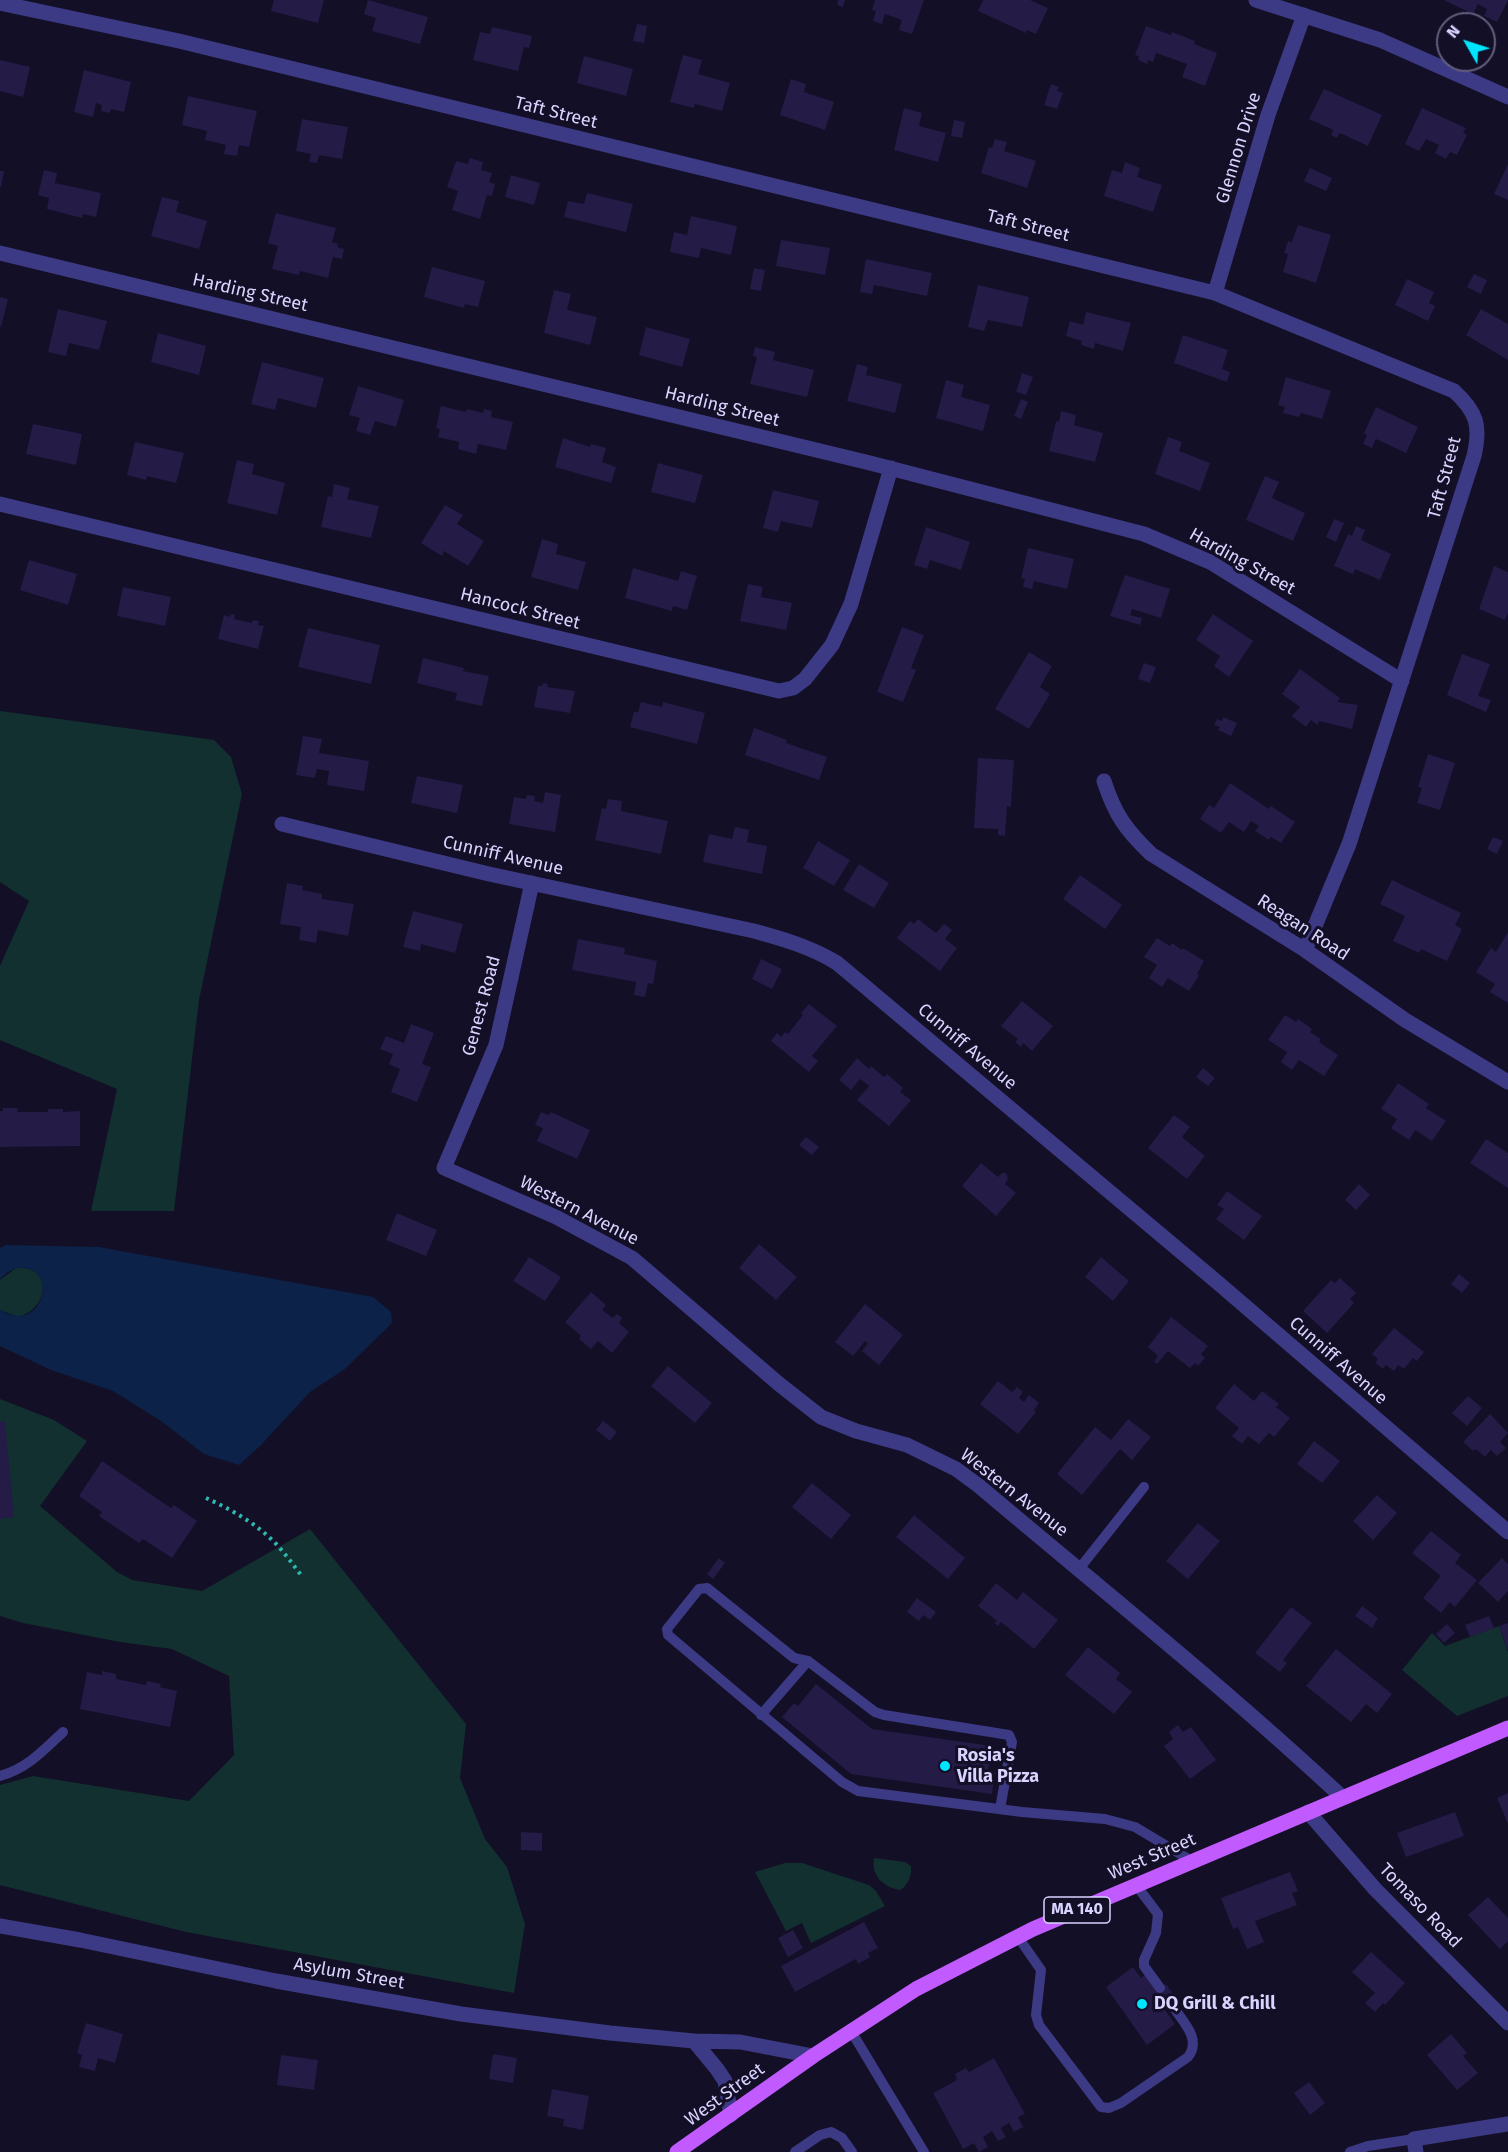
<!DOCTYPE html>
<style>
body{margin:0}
#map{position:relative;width:1508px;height:2152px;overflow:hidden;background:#130f26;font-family:"Fira Sans",sans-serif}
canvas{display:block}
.north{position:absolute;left:1436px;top:12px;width:60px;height:60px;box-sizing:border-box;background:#130f26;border:2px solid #625e7d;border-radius:50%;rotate:309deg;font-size:16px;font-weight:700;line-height:24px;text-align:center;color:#d9d4ff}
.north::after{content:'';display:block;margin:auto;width:21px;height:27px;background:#00e5ff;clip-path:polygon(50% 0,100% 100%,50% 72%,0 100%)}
</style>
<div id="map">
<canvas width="1508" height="2152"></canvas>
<div class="north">N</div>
</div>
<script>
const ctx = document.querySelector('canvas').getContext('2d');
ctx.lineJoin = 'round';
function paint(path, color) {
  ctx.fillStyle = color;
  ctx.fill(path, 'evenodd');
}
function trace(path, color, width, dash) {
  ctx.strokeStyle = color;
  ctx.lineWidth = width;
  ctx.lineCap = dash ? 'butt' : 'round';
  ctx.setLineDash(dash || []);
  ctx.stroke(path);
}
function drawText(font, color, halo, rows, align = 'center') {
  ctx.font = font + ' "Fira Sans",sans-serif';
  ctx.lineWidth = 6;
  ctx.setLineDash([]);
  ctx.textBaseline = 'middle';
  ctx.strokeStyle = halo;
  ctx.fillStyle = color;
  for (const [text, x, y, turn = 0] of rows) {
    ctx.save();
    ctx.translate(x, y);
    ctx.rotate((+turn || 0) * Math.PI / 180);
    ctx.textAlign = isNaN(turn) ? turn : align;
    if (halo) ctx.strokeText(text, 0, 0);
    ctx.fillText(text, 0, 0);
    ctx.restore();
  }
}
const green = new Path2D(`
 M0 711 214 740 231 757 242 794 199 1000 174 1211H91L117 1089 0 1040V966L29 901 0 882Z
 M16 1268C54 1265 49 1310 18 1317L0 1310V1280Z
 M0 1399 54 1420 87 1441 40 1506 117 1572 132 1580 202 1591 310 1529 466 1724 460 1778 485 1839 507 1867 525 1924 514 1993 186 1932 0 1885V1785L33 1776 189 1801 234 1755 229 1676 172 1649 120 1642 23 1623 0 1616Z
 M1499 1626 1508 1652V1696L1457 1716 1402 1670 1432 1633 1445 1646Z
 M874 1858 905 1862 911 1866C912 1875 908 1886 900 1890 883 1887 871 1876 874 1858Z
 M785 1863H802L869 1885 876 1891 885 1906 811 1943 802 1923 786 1931 755 1872Z`);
const water = new Path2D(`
 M6 1245 99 1247 373 1297 391 1312 392 1323 345 1369 310 1392 261 1445 239 1465 204 1454 161 1421 113 1391 51 1370 0 1346V1310C42 1335 58 1272 25 1268 15 1267 6 1272 0 1280V1248Z`);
const building = new Path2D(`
 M274 0H324L318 23 271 11Z
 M368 0 428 17 420 44 372 31 376 18 364 14Z
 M838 0H845L843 7 837 5Z
 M875 0H924L912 34 899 30 902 20 885 14 882 24 873 21 876 11 872 10Z
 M983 0H1030L1048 8 1036 34 1027 30 1026 33 978 11Z
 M1444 0H1508L1497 22 1484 16 1487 9 1478 4 1473 14Z
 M637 24 647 26 644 43 633 41Z
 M1146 26 1171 35 1172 32 1195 41 1194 44 1217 53 1205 86 1182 77 1187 64 1156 53 1153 62 1148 60 1147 64 1138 60 1139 56 1135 55Z
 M492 27 532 36 529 48 524 47 518 71 473 60 480 32 490 34Z
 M683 55 702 60 698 74 730 83 722 111 695 104 694 108 670 102Z
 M584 56 633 69 626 96 577 83Z
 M0 60 30 67 23 97 0 91Z
 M84 70 131 82 124 112 111 109 110 113 101 111 102 105 96 103 93 117 74 112Z
 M791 79 806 84 804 92 834 102 825 130 780 115Z
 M1051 84 1059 87 1057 91 1063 93 1057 109 1044 105Z
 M1324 89 1382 115 1368 146 1340 133 1337 138 1331 135 1333 130 1309 119Z
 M188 96 257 111 249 147 239 145 237 156 224 154 226 145 205 140 207 131 182 125Z
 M904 108 922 113 919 126 946 133 938 162 894 150Z
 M1422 108 1466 128 1463 133 1467 135 1457 155 1450 152 1446 159 1435 153 1439 145 1426 139 1419 151 1405 144Z
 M302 119 348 127 342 159 319 155 317 163 309 162 311 154 296 151Z
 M954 120 965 122 962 138 951 136Z
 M995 139 1007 142 1004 151 1036 161 1027 188 981 173 989 147 992 148Z
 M470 158 483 162 481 170 492 173 489 182 495 184 492 196 487 195 480 219 452 210 458 191 447 187 456 161 468 164Z
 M1125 162 1140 168 1137 177 1162 185 1153 212 1104 196 1112 170 1122 173Z
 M1508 164V200L1494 194Z
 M1310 168 1332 178 1326 191 1304 181Z
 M44 170 57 173 55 183 101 193 96 217 83 214 82 218 47 209 49 198 38 195Z
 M0 171H4L1 187H0Z
 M511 175 540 183 534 205 505 197Z
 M587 193 633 204 626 232 564 217 568 201 584 204Z
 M162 197 179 201 176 212 207 221 199 249 151 236Z
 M276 213 336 228 332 242 338 244 337 247 344 249 342 259 333 257 328 278 300 271 299 275 272 269 278 246 268 243Z
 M691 216 737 226 731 255 701 248 699 258 670 252 674 232 687 235Z
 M1298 225 1331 235 1316 283 1283 272 1288 254 1284 253 1288 241 1292 242Z
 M781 240 830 248 825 275 776 266Z
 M866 259 932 273 927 296 874 285 872 294 860 292Z
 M432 267 485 281 478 307 465 304 464 308 424 297Z
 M754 268 765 270 761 291 750 289Z
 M1474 274 1487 280 1481 294 1467 287Z
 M1407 279 1434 292 1429 303 1435 306 1428 321 1395 305Z
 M978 285 1029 297 1022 327 988 320 984 331 968 327Z
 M554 290 571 294 567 310 597 317 590 345 544 333Z
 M0 297 8 299 1 327 0 326Z
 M58 309 107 321 99 350 69 343 66 356 48 352Z
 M1481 309 1508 324V360L1466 335Z
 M1086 312 1131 323 1123 351 1095 343 1094 349 1081 345 1082 341 1066 336 1070 321 1083 325Z
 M646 327 690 339 682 367 639 355Z
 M158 333 206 346 199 375 151 362Z
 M1183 335 1228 350 1222 369 1230 372 1227 382 1174 363Z
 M755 347 775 352 773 360 814 370 807 397 750 384 757 357 753 356Z
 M262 362 324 378 316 408 278 398 275 410 251 404Z
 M857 364 868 367 866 375 902 384 895 413 847 401Z
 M1022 373 1033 377 1026 395 1016 392Z
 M1286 377 1331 391 1322 419 1301 413 1299 417 1283 413 1285 407 1278 405Z
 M946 380 964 385 961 397 990 405 983 431 936 418Z
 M358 386 404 400 396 427 375 421 370 435 356 431 360 418 349 415Z
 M1021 399 1028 402 1021 419 1014 416Z
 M441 406 466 412 467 409 483 413 484 409 492 411 491 417 513 422 506 450 478 444 476 454 458 449 459 442 438 437 440 429 436 428Z
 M1376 407 1418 427 1406 453 1376 439 1372 448 1363 444 1367 435 1364 433Z
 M1061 411 1076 415 1074 425 1103 433 1095 462 1049 451 1056 421 1059 422Z
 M33 424 82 434 76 465 26 454Z
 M1168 437 1182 442 1179 451 1210 463 1200 491 1155 474Z
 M563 438 590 447 591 444 606 448 602 462 616 467 611 483 555 467Z
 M135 442 184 453 176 483 147 476 146 480 127 475Z
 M237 460 254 464 252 474 285 483 277 515 227 503Z
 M658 463 703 475 695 503 651 492Z
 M1265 476 1279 482 1272 498 1305 513 1293 541 1246 520Z
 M334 484 350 488 347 499 379 506 371 538 321 527 328 496 332 497Z
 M773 490 819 501 812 528 781 521 778 532 763 528Z
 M445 505 463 515 457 524 484 541 468 566 444 551 442 556 421 543Z
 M1334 519 1344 523 1336 542 1326 537Z
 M1356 526 1365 530 1361 540 1391 554 1380 580 1355 569 1353 574 1334 566 1348 534 1352 536Z
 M926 527 970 542 961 570 930 560 927 569 914 565Z
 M542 539 558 544 556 554 586 562 578 590 531 577Z
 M1028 548 1074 559 1067 589 1034 581 1032 589 1023 587 1025 579 1021 578Z
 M29 560 77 574 68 605 20 590Z
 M1494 566 1508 572V613L1505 620 1479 609Z
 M633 568 678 581 681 571 697 576 687 610 673 606 672 611 625 598Z
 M1125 575 1170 589 1161 618 1132 609 1130 615 1142 618 1140 625 1110 616Z
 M748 584 763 587 761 597 792 603 786 630 740 621Z
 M123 587 171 597 165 626 117 616Z
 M231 614 235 615 234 619 252 623 253 620 259 621 258 625 264 626 258 649 218 639 224 615 230 617Z
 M1213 614 1253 641 1229 677 1214 666 1220 656 1196 640Z
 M902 627 924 635 911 668 916 670 903 702 877 692Z
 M308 628 380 645 371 684 298 667Z
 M1029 652 1052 666 1040 687 1050 694 1029 729 995 709Z
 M1462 654 1490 664 1478 696 1491 700 1486 712 1447 695Z
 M423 658 464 668 463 671 489 676 482 706 455 700 457 693 417 683Z
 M1144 663 1156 667 1150 683 1138 679Z
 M1300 669 1340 698 1337 702 1358 705 1352 729 1319 721 1318 725 1311 720 1306 727 1292 716 1300 707 1282 694Z
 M543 683 548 684 547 687 575 691 570 713 534 707 538 686H542Z
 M641 702 662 707 663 702 705 713 697 744 630 727 634 712H638Z
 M1223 717 1237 723 1231 736 1218 730 1220 727 1214 725 1217 719 1222 721Z
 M754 728 787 740 786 743 827 757 819 780 745 755Z
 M303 736 322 739 319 753 369 761 364 791 327 785 329 771 317 769 315 778 296 775Z
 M1428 754 1455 763 1440 810 1417 803 1422 788 1418 787Z
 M978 758 1014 760 1011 807 1007 806 1005 836 998 835V829L974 828Z
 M417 776 463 785 457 813 411 803Z
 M1230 783 1269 809 1271 806 1295 822 1281 843 1271 837 1269 840 1255 831 1259 826 1251 821 1244 832 1229 822 1221 833 1200 819 1209 805 1214 808Z
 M545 792 561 795 555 832 509 824 514 797 526 799 527 795 535 796 534 801 543 803Z
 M608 799 622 801 621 811 668 821 661 854 595 840 602 808 606 809Z
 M735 827 749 830 747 842 767 846 762 874 703 862 709 834 732 839Z
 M1493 837 1503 841 1497 854 1487 849Z
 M818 841 850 860 834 886 803 868Z
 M859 864 889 883 874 908 843 890Z
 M1080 875 1122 905 1105 929 1063 899Z
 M1392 880 1461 913 1455 925 1462 929 1447 961 1421 949 1419 953 1393 941 1405 916 1380 904Z
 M287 883 303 886 302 890 322 894V899L354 904 348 936 318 930 316 943 299 940 301 927 280 924Z
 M413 911 463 924 455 953 421 944 420 951 403 947Z
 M918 919 936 933 944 924 952 930 945 939 957 948 940 971 897 938 910 921 914 924Z
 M1508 932V1003L1490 992 1495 984 1476 972 1491 948 1496 952Z
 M1157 938 1170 946 1172 943 1182 950 1183 948 1204 961 1197 974 1199 975 1189 991 1168 978 1162 987 1149 978 1157 965 1144 957Z
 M578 939 625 948 624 954 657 961 653 984 648 983 645 997 634 995 636 982 572 970Z
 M761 959 782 969 772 989 752 979Z
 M1022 1001 1053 1026 1032 1051 1023 1043 1021 1047 1015 1042 1018 1039 1001 1026Z
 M809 1004 837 1026 812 1056 818 1061 809 1072 771 1041 777 1033 781 1037 785 1032 788 1034 803 1015 801 1013Z
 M1285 1015 1296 1022 1298 1019 1312 1029 1310 1032 1321 1039 1319 1042 1338 1055 1324 1076 1299 1060 1292 1070 1281 1062 1287 1052 1268 1040Z
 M411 1024 434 1033 422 1064 431 1067 417 1102 391 1092 400 1069 389 1064 393 1054 380 1049 386 1036 404 1043Z
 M857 1058 869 1069 871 1066 884 1077 887 1074 903 1088 900 1092 911 1100 889 1126 857 1100 869 1086 860 1079 851 1090 839 1080Z
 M1203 1068 1215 1078 1208 1086 1196 1077Z
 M1398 1083 1429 1104 1426 1108 1446 1121 1432 1141 1415 1130 1409 1140 1391 1128 1397 1119 1381 1109Z
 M3 1108H18L17 1112H48V1109H63V1112L80 1111V1146L0 1147V1111H3Z
 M541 1112 549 1115 551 1112 590 1130 577 1159 537 1141 543 1128 535 1125Z
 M1174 1115 1190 1127 1182 1137 1205 1156 1187 1179 1148 1148Z
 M806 1137 819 1147 812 1155 799 1145Z
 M1486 1139 1508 1153V1188L1470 1163Z
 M981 1163 998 1177 1002 1173H1006L1008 1179 1005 1184 1016 1193 996 1216 962 1186Z
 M1359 1184 1370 1195 1356 1210 1345 1200Z
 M1227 1191 1262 1216 1244 1240 1216 1219 1224 1209 1217 1205Z
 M397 1213 437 1230 426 1256 386 1240Z
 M759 1244 797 1277 776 1300 739 1268Z
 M529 1257 561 1277 545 1301 513 1281Z
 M1101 1257 1129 1281 1113 1301 1085 1277Z
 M1459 1274 1470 1283 1462 1293 1451 1284Z
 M1340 1278 1356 1293 1350 1299 1354 1303 1327 1333 1303 1311 1331 1280 1335 1283Z
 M591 1292 606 1305 602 1310 613 1318 617 1314 622 1318 619 1323 629 1332 612 1353 598 1341 591 1349 579 1339 581 1336 565 1322Z
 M865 1304 903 1335 879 1365 862 1351 868 1343 865 1341 853 1356 835 1342Z
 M1171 1317 1208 1346 1201 1354 1205 1358 1198 1366 1195 1363 1190 1368 1168 1351 1157 1364 1154 1362 1158 1356 1148 1347Z
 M1394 1328 1424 1352 1417 1361 1413 1358 1404 1369 1398 1365 1394 1371 1386 1365 1383 1369 1375 1363 1378 1359 1372 1354Z
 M668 1366 712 1403 695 1423 651 1386Z
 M998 1381 1012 1392 1017 1387 1023 1392 1019 1398 1024 1402 1029 1395 1039 1403 1034 1410 1036 1412 1018 1434 980 1404Z
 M1234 1384 1254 1401 1262 1391 1279 1404 1276 1407 1290 1418 1274 1437 1269 1433 1259 1444 1248 1436 1242 1444 1232 1436 1239 1428 1215 1408Z
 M1468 1396 1482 1408 1467 1426 1452 1413Z
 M1490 1414 1508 1433 1500 1442 1506 1448 1497 1456 1491 1450 1485 1457 1476 1449 1473 1451 1463 1442Z
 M1128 1419 1151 1437 1132 1460 1120 1449 1082 1495 1057 1474 1095 1427 1111 1440Z
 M5 1421 14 1517 0 1519V1422Z
 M603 1421 617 1432 610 1441 596 1430Z
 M1314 1441 1340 1461 1322 1483 1297 1464Z
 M102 1461 171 1508 174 1505 197 1521 172 1558 143 1539 139 1543 99 1516 102 1512 79 1496Z
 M812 1483 851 1515 831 1539 792 1507Z
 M1377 1495 1397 1513 1373 1540 1353 1521Z
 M914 1515 965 1558 948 1579 896 1537Z
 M1198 1523 1220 1541 1188 1579 1166 1561Z
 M1431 1531 1461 1555 1455 1563 1477 1580 1455 1607 1450 1602 1441 1613 1423 1598 1441 1576 1412 1553Z
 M719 1558 725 1563 713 1579 707 1574Z
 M1502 1558 1508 1564V1591L1498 1602 1478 1583Z
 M996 1583 1017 1600 1023 1592 1058 1620 1034 1649 1001 1622 998 1626 994 1623 997 1621 978 1606Z
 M917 1598 936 1612 930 1620 923 1615 919 1621 907 1612Z
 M1362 1606 1378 1618 1372 1628 1355 1616Z
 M1291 1607 1312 1623 1283 1660 1287 1663 1280 1672 1255 1653Z
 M1489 1616 1494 1628 1470 1637 1465 1625Z
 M1508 1623V1651L1499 1626Z
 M1447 1624 1455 1633 1444 1643 1436 1634Z
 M1088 1647 1120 1673 1116 1679 1132 1692 1114 1714 1065 1675Z
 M1336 1649 1392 1694 1377 1713 1366 1704 1351 1722 1306 1686Z
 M102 1671 116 1674V1679L146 1685 147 1681 161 1684 160 1687 177 1691 170 1727 80 1709 87 1672 102 1675Z
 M816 1684 872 1729 992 1746 988 1771 995 1772 992 1794 851 1774 782 1717 794 1703 798 1706Z
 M1178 1725 1183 1732 1191 1727 1216 1760 1190 1779 1164 1746 1173 1739 1169 1732Z
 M1508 1793V1824L1497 1798Z
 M1455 1812 1464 1836 1406 1857 1397 1833Z
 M521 1832 542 1833V1851L521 1850Z
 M1290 1872 1298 1891 1292 1893 1297 1905 1255 1921 1264 1942 1247 1949 1238 1927 1233 1929 1221 1898Z
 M1488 1897 1508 1918V1941L1500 1949 1468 1915Z
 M864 1922 878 1948 868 1953 870 1957 858 1964 856 1959 795 1992 781 1966Z
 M793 1930 803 1948 788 1957 778 1938Z
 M1371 1952 1405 1983 1385 2005 1383 2003 1375 2012 1365 2003 1375 1993 1352 1972Z
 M1133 1967 1141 1978 1145 1975 1156 1990 1166 1984 1176 1998 1163 2007 1175 2024 1147 2045 1106 1987Z
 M86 2023 123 2034 115 2063 98 2058 95 2071 79 2067 82 2055 77 2053Z
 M1451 2034 1467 2053 1463 2056 1478 2073 1457 2090 1427 2055Z
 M493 2054 517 2058 513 2083 489 2079Z
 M281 2055 318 2060 314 2090 277 2085Z
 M994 2058 1025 2114 1018 2117 1023 2127 1014 2132 1009 2123 1001 2128 1006 2137 998 2141 992 2131 983 2137 988 2147 979 2152 974 2143 963 2149 933 2093 957 2080 955 2074 966 2068 969 2072Z
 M1309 2082 1325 2103 1310 2115 1294 2093Z
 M552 2089 589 2096 583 2130 563 2126 564 2119 547 2116Z`);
const path = new Path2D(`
 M206 1498C228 1508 252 1521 270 1538 282 1549 291 1562 301 1575`);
const lane = new Path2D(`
 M1079 1569 1144 1487
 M761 1715 808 1661
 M0 1776C26 1769 43 1751 63 1732
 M1000 1809 1012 1742 1009 1735 884 1715 875 1712 808 1661 794 1658 707 1588 699 1589 667 1629 668 1635 842 1782 858 1791 1022 1812 1105 1819 1135 1827 1192 1861
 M1136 1885 1158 1914 1156 1933 1144 1960V1966L1160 1988
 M1018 1937 1041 1970 1036 2015 1039 2025 1101 2107 1109 2108 1121 2103 1188 2057C1203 2038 1180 2019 1170 2002
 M851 2031 924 2152
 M795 2152 820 2135 831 2132 842 2138 852 2152
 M1350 2152 1368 2146 1414 2139`);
const street = new Path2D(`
 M1256 0 1380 40 1508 97
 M0 3 179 41 1215 293 1454 391C1477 412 1481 426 1474 456L1349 844 1305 950
 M0 253 870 463 1144 534 1210 562 1402 681
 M1215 293 1268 115 1304 15
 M0 504 779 691 793 688 805 679 832 645 851 604 891 468
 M1104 781C1115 815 1126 830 1151 854L1305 950 1405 1020 1508 1082
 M282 824 489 874 754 931C783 939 811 947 837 963L1217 1282 1508 1532
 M532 883 496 1045 444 1168 556 1217 632 1258 779 1384 821 1417 856 1431 907 1445 956 1469 979 1486C1101 1589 1225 1688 1342 1797
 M1308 1812 1375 1889 1508 2023
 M0 1926 80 1940 276 1981 461 2014 610 2033 694 2041 740 2042 813 2056
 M694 2041 717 2069 725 2081 731 2115
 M1416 2152 1414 2139 1508 2124`);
const primary = new Path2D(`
 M677 2152 813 2056 916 1989 1033 1929 1508 1728`);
const markers = [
 [945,1766,6,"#00e5ff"],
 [1142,2004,6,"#00e5ff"]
];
const shields = [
 [1077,1910,66]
];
const shieldNames = [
 ["MA 140",1077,1910]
];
const streetNames = [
 ["Taft Street",556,113,14],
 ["Glennon Drive",1239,148,-73],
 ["Taft Street",1028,226,14],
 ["Harding Street",250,293,13],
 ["Harding Street",722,407,14],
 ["Taft Street",1445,478,-75],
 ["Harding Street",1242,562,29],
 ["Hancock Street",520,609,14],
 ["Cunniff Avenue",503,856,13],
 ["Reagan Road",1303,928,33],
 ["Genest Road",482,1006,-75],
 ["Cunniff Avenue",967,1047,40],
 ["Western Avenue",579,1211,27],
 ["Cunniff Avenue",1338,1361,41],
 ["Western Avenue",1014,1493,38],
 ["West Street",1152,1857,-23],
 ["Tomaso Road",1420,1906,46],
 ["Asylum Street",349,1974,10],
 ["West Street",725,2095,-36]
];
const poiNames = [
 ["Rosia's",957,1756],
 ["Villa Pizza",957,1777],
 ["DQ Grill & Chill",1154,2004]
];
paint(green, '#12302f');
paint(water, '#0c2248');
paint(building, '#241b47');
trace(path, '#2fb8b0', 4, [3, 4.5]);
trace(lane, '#3d3a85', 10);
trace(street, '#3d3a85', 15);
trace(primary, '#c25bff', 15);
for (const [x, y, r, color] of markers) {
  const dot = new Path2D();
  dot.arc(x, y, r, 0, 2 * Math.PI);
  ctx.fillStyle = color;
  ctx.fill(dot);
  trace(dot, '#130f26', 2);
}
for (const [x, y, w] of shields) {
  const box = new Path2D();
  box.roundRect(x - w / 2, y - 13, w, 26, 4.5);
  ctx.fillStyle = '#130f26';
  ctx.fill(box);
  trace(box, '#d9d4ff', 1.5);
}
drawText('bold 16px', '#d9d4ff', null, shieldNames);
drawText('18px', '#d9d4ff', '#130f26', streetNames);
drawText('bold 18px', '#d9d4ff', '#130f26', poiNames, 'left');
</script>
